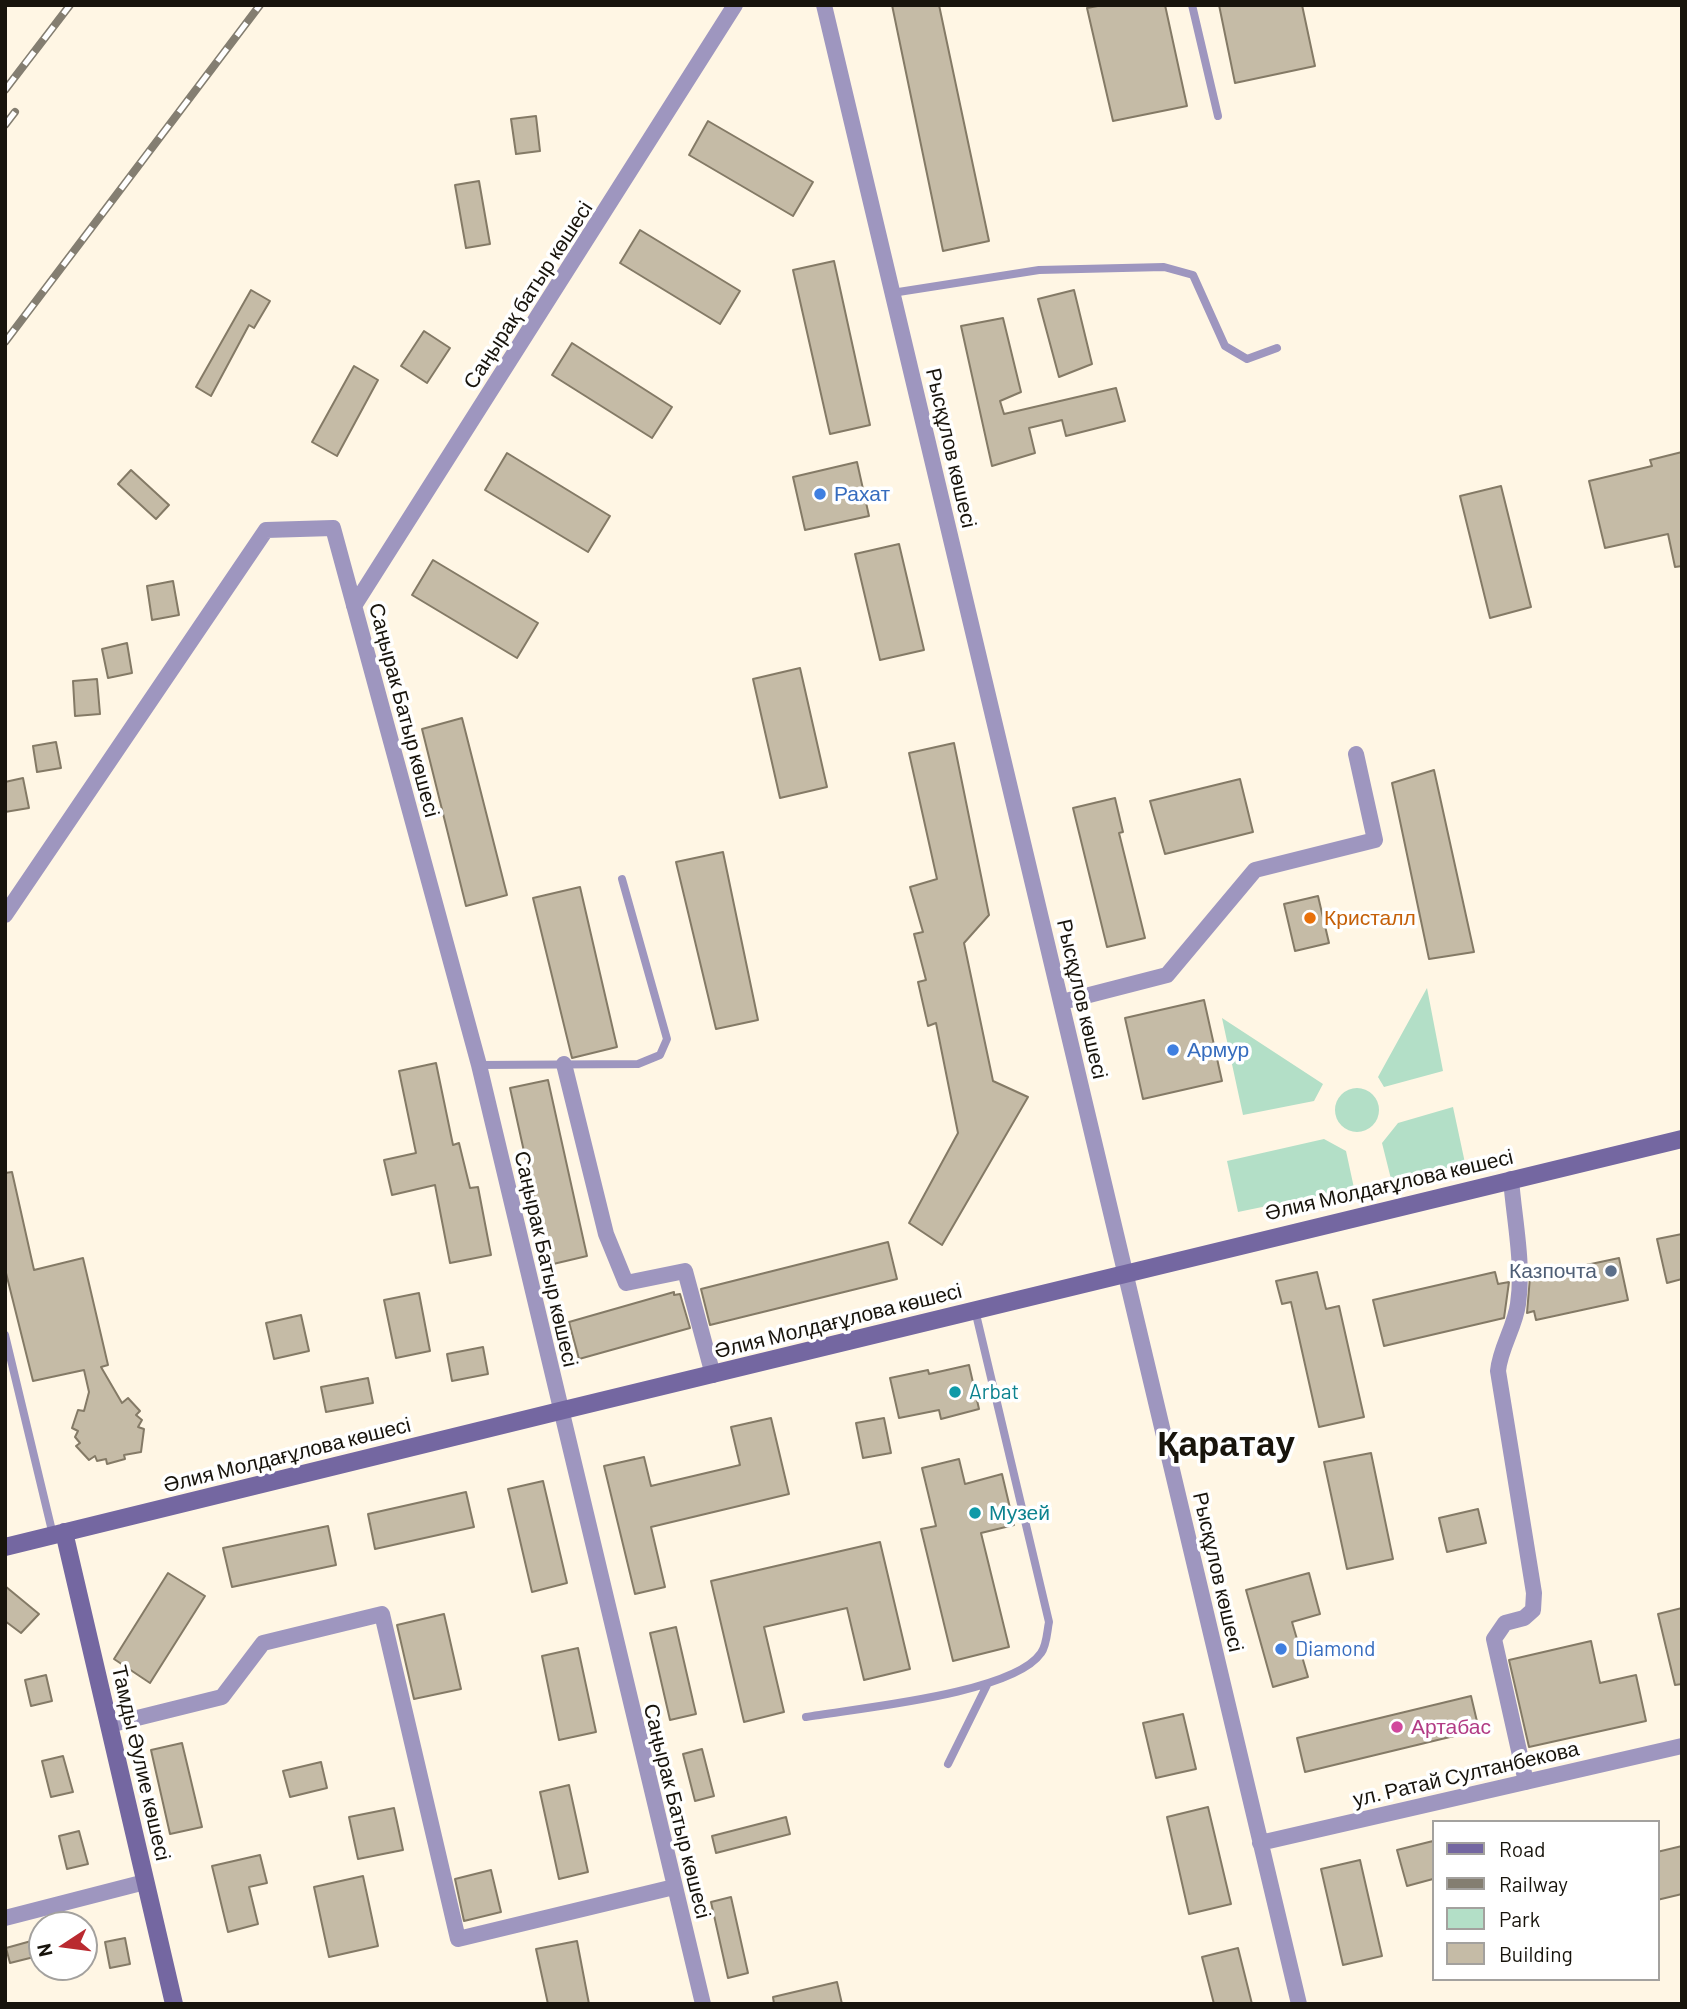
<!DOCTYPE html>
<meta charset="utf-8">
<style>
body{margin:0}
#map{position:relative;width:1687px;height:2009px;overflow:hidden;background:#fff6e4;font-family:Barlow,sans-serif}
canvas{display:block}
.frame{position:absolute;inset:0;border:7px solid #18140c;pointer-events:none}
.legend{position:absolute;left:1432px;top:1820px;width:228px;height:161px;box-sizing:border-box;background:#fff;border:2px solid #a3a19e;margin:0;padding:9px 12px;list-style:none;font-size:21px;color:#18140c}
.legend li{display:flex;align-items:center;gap:14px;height:35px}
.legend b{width:35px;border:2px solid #a3a19e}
.north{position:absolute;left:28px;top:1911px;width:70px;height:70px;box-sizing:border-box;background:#fff;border:2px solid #a3a19e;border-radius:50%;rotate:257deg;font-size:19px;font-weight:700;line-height:28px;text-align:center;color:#18140c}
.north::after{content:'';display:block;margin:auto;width:24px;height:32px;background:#ba2a30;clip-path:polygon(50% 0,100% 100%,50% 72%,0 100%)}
</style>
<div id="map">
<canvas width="1687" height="2009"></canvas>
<div class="frame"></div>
<ul class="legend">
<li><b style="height:9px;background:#7467a1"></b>Road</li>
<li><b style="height:9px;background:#847e71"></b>Railway</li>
<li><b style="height:19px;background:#b3dfc7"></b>Park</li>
<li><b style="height:19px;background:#c5bba6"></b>Building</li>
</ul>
<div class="north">N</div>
</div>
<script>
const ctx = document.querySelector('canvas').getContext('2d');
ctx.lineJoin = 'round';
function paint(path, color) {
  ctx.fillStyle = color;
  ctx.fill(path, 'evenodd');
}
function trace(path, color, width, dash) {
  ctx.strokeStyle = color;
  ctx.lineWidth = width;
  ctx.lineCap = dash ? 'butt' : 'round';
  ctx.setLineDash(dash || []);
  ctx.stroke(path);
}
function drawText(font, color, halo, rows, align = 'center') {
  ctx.font = font + ' Barlow,sans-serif';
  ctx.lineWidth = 7;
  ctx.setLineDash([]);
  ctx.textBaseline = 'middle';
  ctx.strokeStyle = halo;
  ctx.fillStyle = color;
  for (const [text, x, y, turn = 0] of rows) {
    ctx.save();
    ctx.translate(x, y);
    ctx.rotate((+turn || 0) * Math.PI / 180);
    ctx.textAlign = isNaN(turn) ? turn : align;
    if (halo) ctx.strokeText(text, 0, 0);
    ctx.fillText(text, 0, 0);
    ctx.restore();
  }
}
const green = new Path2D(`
 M1427 988 1443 1071 1384 1087 1378 1077Z
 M1222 1018 1323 1084 1314 1101 1243 1115Z
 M1335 1110a22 22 0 1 1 44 0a22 22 0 1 1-44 0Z
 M1453 1107 1465 1163 1392 1183 1382 1143 1398 1123Z
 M1324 1139 1346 1151 1354 1188 1238 1212 1227 1161Z`);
const building = new Path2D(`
 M892 5H939L989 241 943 251Z
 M1103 5H1165L1187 106 1113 121 1087 8Z
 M1219 5H1302L1315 66 1235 83Z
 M536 116 540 151 516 154 511 119Z
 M708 121 813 182 793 216 689 155Z
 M479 181 490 244 466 248 455 185Z
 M640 230 740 291 720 324 620 263Z
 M834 261 870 425 830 434 793 270Z
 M251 290 270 301 254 328 249 325 211 396 196 387Z
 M1074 290 1092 364 1059 377 1038 299Z
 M1003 318 1021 392 1000 401 1004 414 1116 388 1125 421 1066 436 1062 420 1029 428 1035 453 992 466 961 326Z
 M424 331 450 348 427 383 401 366Z
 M572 343 672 407 652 438 552 375Z
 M354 366 378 380 337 456 312 442Z
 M1682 452V566L1675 567 1668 534 1605 548 1589 481 1652 466 1650 460Z
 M507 453 610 516 588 552 485 490Z
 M857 462 869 516 805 530 793 477Z
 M131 470 169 505 156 519 118 484Z
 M1501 486 1531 607 1490 618 1460 496Z
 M899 544 924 650 880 660 855 554Z
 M433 560 538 623 517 658 412 595Z
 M173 581 179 615 152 620 147 586Z
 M127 643 132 673 108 678 102 649Z
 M800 668 827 787 780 798 753 679Z
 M97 679 100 714 75 716 73 681Z
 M462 718 507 895 466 906 422 729Z
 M56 742 61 768 37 772 33 746Z
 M954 743 989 915 964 943 993 1081 1028 1097 942 1245 909 1223 958 1133 936 1023 928 1026 918 982 926 980 914 934 923 932 910 887 937 879 909 753Z
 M1434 770 1474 952 1429 959 1392 783Z
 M23 778 29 808 5 812V782Z
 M1240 779 1253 832 1165 854 1150 801Z
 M1115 798 1123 832 1119 833 1145 938 1107 947 1073 808Z
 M723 852 758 1020 716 1029 676 862Z
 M580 887 617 1047 572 1058 533 898Z
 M1318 896 1329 943 1295 951 1284 904Z
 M1204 1000 1222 1081 1143 1099 1125 1018Z
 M436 1063 453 1145 459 1143 470 1188 478 1187 491 1255 450 1263 435 1185 392 1195 384 1160 416 1153 399 1071Z
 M548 1080 587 1256 549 1265 510 1088Z
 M12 1172 34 1270 83 1258 108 1365 101 1367 122 1403 128 1398 140 1411 136 1415 142 1420 138 1427 144 1429 141 1452 124 1455 125 1459 107 1464 106 1459 97 1461 95 1456 89 1460 76 1446 80 1443 75 1437 78 1431 72 1428 78 1410 84 1411 89 1392 84 1370 33 1381 5 1269V1173Z
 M1682 1234V1279L1667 1283 1657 1239Z
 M888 1242 897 1279 710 1325 701 1289Z
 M1619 1258 1628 1300 1536 1320 1534 1311 1527 1313 1530 1277Z
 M1317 1272 1326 1309 1339 1306 1364 1417 1319 1427 1291 1302 1282 1304 1276 1281Z
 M1495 1272 1498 1284 1509 1282 1504 1318 1384 1346 1373 1300Z
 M674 1292V1295L680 1294 690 1328 579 1359 569 1322Z
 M419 1293 430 1351 396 1358 384 1300Z
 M301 1315 309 1351 274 1359 266 1323Z
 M483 1347 488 1374 452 1381 447 1354Z
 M969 1365 979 1409 941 1419 939 1410 899 1418 890 1378 928 1370 929 1374Z
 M368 1378 373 1403 326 1412 321 1387Z
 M771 1418 789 1494 651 1527 665 1587 635 1594 604 1466 644 1457 651 1486 740 1465 731 1427Z
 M884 1418 891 1453 863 1458 856 1423Z
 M1371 1453 1393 1559 1347 1569 1324 1462Z
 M959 1459 965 1484 1002 1474 1014 1525 981 1533 1009 1647 953 1661 921 1529 936 1526 922 1468Z
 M543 1481 567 1583 532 1592 508 1489Z
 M466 1492 474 1527 375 1549 368 1514Z
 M1478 1509 1486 1543 1447 1552 1439 1518Z
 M328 1526 336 1565 232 1587 223 1548Z
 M880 1542 910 1669 864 1680 847 1608 764 1627 784 1712 744 1722 711 1581Z
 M168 1573 205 1596 150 1683 114 1659Z
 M1309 1573 1320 1614 1292 1622 1308 1677 1273 1687 1246 1590Z
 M5 1586 39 1614 21 1633 5 1621Z
 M1682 1608V1684L1675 1685 1658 1614Z
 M444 1614 461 1689 414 1699 397 1625Z
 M676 1627 696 1714 670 1720 650 1633Z
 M1591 1641 1600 1683 1636 1675 1646 1721 1529 1747 1509 1660Z
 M578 1648 596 1732 559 1740 542 1656Z
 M46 1675 52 1701 31 1706 25 1680Z
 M1471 1696 1479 1730 1305 1772 1297 1738Z
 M1183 1714 1196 1769 1156 1778 1143 1723Z
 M182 1743 202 1827 170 1834 151 1750Z
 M702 1749 714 1796 695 1801 683 1754Z
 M63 1756 73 1792 51 1797 42 1761Z
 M321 1762 327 1788 290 1797 283 1771Z
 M569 1785 588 1872 559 1879 540 1792Z
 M1208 1807 1231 1904 1189 1914 1167 1817Z
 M394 1808 403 1850 358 1859 349 1817Z
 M786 1817 790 1834 716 1853 712 1836Z
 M79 1831 88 1864 67 1869 59 1836Z
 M1433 1841V1879L1407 1886 1397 1850Z
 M1682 1846V1894L1657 1900V1852Z
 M260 1855 267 1883 249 1887 258 1924 228 1932 212 1866Z
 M1360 1860 1382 1956 1343 1965 1321 1869Z
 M491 1870 501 1912 464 1921 455 1879Z
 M363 1876 378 1946 329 1957 314 1887Z
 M731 1897 748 1973 728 1978 711 1902Z
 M42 1938V1955L10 1963 6 1948Z
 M125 1938 130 1964 110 1968 105 1942Z
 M577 1941 589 2004H548L536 1949Z
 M1238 1948 1252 2004H1214L1202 1957Z
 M837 1982 842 2004H774L773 1997Z`);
const lane = new Path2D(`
 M1192 5 1218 116
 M892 293 1039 270 1164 267 1193 275 1225 346 1247 359 1277 348
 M479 1065 638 1064 660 1055 667 1039 622 879
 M5 1335 53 1535
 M806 1717C858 1708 1013 1694 1041 1653 1047 1645 1047 1631 1049 1622L975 1310
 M948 1764 987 1685`);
const street = new Path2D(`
 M824 5 1299 2004
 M354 606 735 5
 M5 915 266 530 333 528 479 1065 703 2004
 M1062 1002 1167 975 1255 870 1375 840 1356 754
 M564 1064 606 1234 626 1283 685 1271 713 1375
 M1511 1179C1514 1219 1524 1264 1518 1304 1515 1327 1500 1348 1498 1371L1534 1593 1533 1610 1524 1618 1505 1623 1494 1639 1526 1782
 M109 1725 222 1697 263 1643 382 1614 458 1939 674 1887
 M1260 1843 1682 1746
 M5 1918 145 1882`);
const secondary = new Path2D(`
 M64 1532 174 2004
 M5 1547C564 1411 1122 1271 1682 1139`);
const rail = new Path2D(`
 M5 90 70 5
 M5 125 15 112
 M5 342 260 5`);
const markers = [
 [820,494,7,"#3f7fe0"],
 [1310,918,7,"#e8710a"],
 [1173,1050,7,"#3f7fe0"],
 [1611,1271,7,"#5c6f8a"],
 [955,1392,7,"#0f9aa8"],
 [975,1513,7,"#0f9aa8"],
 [1281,1649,7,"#3f7fe0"],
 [1397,1727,7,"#d1479c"]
];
const streetNames = [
 ["Саңырақ батыр көшесі",528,295,-57],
 ["Рысқұлов көшесі",951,448,77],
 ["Саңырак Батыр көшесі",404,710,75],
 ["Рысқұлов көшесі",1082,999,77],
 ["Әлия Молдағұлова көшесі",1389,1185,-13],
 ["Саңырак Батыр көшесі",546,1259,77],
 ["Әлия Молдағұлова көшесі",838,1321,-14],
 ["Әлия Молдағұлова көшесі",287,1455,-14],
 ["Рысқұлов көшесі",1218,1572,77],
 ["Тамды Әулие көшесі",141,1763,77],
 ["ул. Ратай Султанбекова",1466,1774,-13],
 ["Саңырак Батыр көшесі",677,1811,76]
];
const shopNames = [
 ["Рахат",834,494],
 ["Армур",1187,1050],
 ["Diamond",1295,1649]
];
const foodNames = [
 ["Кристалл",1324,918]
];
const serviceNames = [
 ["Казпочта",1597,1271]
];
const cultureNames = [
 ["Arbat",969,1392],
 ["Музей",989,1513]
];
const hotelNames = [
 ["Артабас",1411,1727]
];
const townNames = [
 ["Қаратау",1226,1444]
];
paint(green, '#b3dfc7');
paint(building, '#c5bba6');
trace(building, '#847a66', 2);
trace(lane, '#9e96bf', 8);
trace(street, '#9e96bf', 16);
trace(secondary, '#7467a1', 18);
trace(rail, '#847e71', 8);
trace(rail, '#fff', 5, [16]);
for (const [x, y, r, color] of markers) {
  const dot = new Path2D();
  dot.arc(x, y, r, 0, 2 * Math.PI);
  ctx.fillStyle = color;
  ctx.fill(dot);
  trace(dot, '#fff', 2.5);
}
drawText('21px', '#18140c', '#fff', streetNames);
drawText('21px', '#366cbe', '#fff', shopNames, 'left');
drawText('21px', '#c56008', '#fff', foodNames, 'left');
drawText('21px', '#4e5e75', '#fff', serviceNames, 'right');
drawText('21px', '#0d838f', '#fff', cultureNames, 'left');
drawText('21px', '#b23c85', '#fff', hotelNames, 'left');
drawText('bold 35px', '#18140c', '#fff', townNames);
</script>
